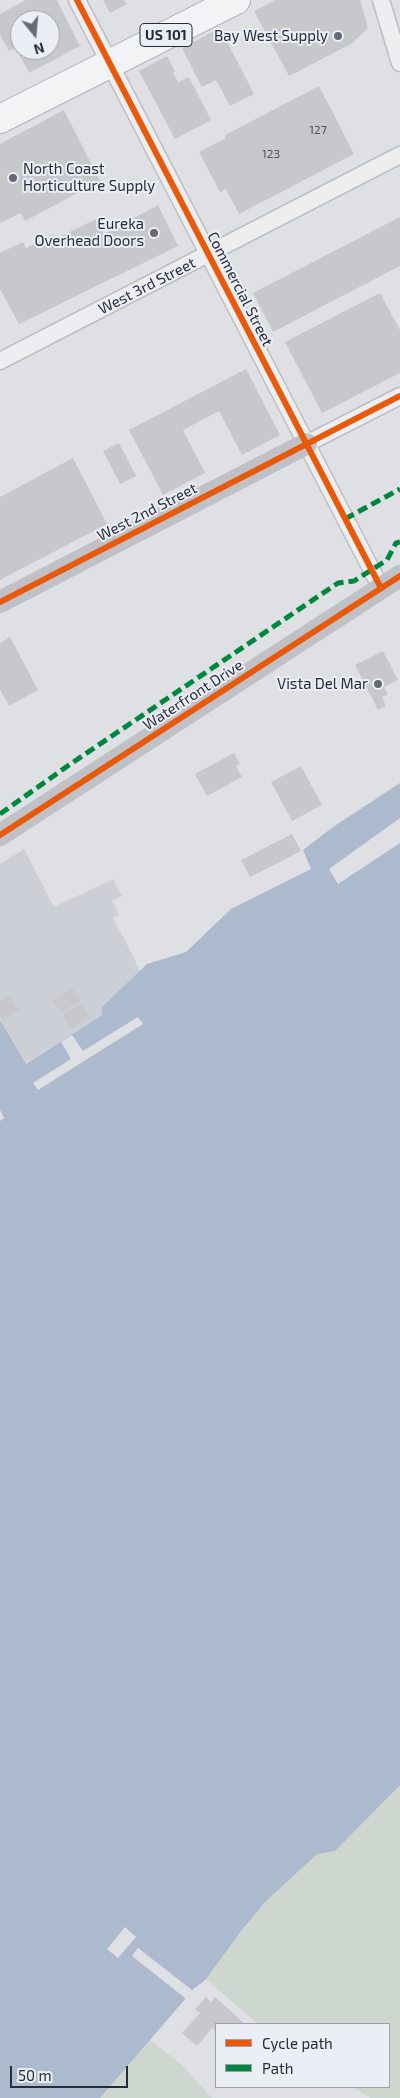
<!DOCTYPE html>
<style>
body{margin:0}
#map{position:relative;width:400px;height:2098px;overflow:hidden;background:#dee0e4;font-family:"Exo 2",sans-serif}
canvas{display:block}
.legend{position:absolute;left:215px;top:2023px;width:175px;height:65px;box-sizing:border-box;background:#ebeef4;border:1px solid #9da0aa;margin:0;padding:6px 9px;list-style:none;font-size:15px;color:#272c3b}
.legend li{display:flex;align-items:center;gap:10px;height:25px}
.legend b{width:25px;border:1px solid #9da0aa}
.north{position:absolute;left:10px;top:10px;width:50px;height:50px;box-sizing:border-box;background:#ebeef4;border:1px solid #9da0aa;border-radius:50%;rotate:163deg;font-size:14px;font-weight:700;line-height:20px;text-align:center;color:#272c3b}
.north::after{content:'';display:block;margin:auto;width:18px;height:22px;background:#676b76;clip-path:polygon(50% 0,100% 100%,50% 72%,0 100%)}
.scale{position:absolute;left:10px;top:2066px;width:118px;height:22px;box-sizing:border-box;border:2px solid #272c3b;border-top:0;padding-left:6px;font-size:15px;line-height:18px;white-space:nowrap;color:#272c3b;-webkit-text-stroke:4px #ebeef4;paint-order:stroke}
</style>
<div id="map">
<canvas width="400" height="2098"></canvas>
<ul class="legend">
<li><b style="height:6px;background:#e8590c"></b>Cycle path</li>
<li><b style="height:6px;background:#00873e"></b>Path</li>
</ul>
<div class="north">N</div>
<div class="scale">50 m</div>
</div>
<script>
const ctx = document.querySelector('canvas').getContext('2d');
ctx.lineJoin = 'round';
function paint(path, color) {
  ctx.fillStyle = color;
  ctx.fill(path, 'evenodd');
}
function trace(path, color, width, dash) {
  ctx.strokeStyle = color;
  ctx.lineWidth = width;
  ctx.lineCap = dash ? 'butt' : 'round';
  ctx.setLineDash(dash || []);
  ctx.stroke(path);
}
function drawText(font, color, halo, rows, align = 'center') {
  ctx.font = font + ' "Exo 2",sans-serif';
  ctx.lineWidth = 4;
  ctx.setLineDash([]);
  ctx.textBaseline = 'middle';
  ctx.strokeStyle = halo;
  ctx.fillStyle = color;
  for (const [text, x, y, turn = 0] of rows) {
    ctx.save();
    ctx.translate(x, y);
    ctx.rotate((+turn || 0) * Math.PI / 180);
    ctx.textAlign = isNaN(turn) ? turn : align;
    if (halo) ctx.strokeText(text, 0, 0);
    ctx.fillText(text, 0, 0);
    ctx.restore();
  }
}
const built = new Path2D(`
 M24 849 54 907 113 879 122 896 112 901 119 915 113 918 134 958 140 972 102 1007V1015L25 1064 0 1020V864Z`);
const green = new Path2D(`
 M400 1716V2098H371L352 2087H389V2024H258L206 1979 192 1991 150 2040 181 2064 212 2098H52Z`);
const water = new Path2D(`
 M400 783V1785L335 1851 317 1854 266 1901 241 1931 206 1979 192 1991 100 2098H0V1121L4 1118 0 1110V1020L26 1064 102 1015V1007L147 964 186 952 231 909 311 869 303 850 333 827Z`);
const pier = new Path2D(`
 M400 818V843L338 884 329 869Z
 M138 1017 143 1024 38 1090 33 1083 71 1059 61 1042 72 1035 83 1051Z
 M125 1927 136 1937 118 1958 107 1949Z
 M138 1948 192 1990 200 1984 202 1986 186 2002 185 1998 132 1956Z`);
const building = new Path2D(`
 M26 0H57L80 46 29 73 16 48 9 51 0 35V14ZM20 20H50V50H20Z
 M103 0H124L127 4 110 13Z
 M275 0H360L368 28 351 44 289 76 254 11Z
 M220 28 254 94 230 106 216 80 202 87 182 48Z
 M167 56 175 72 173 73 178 82 189 77 211 120 175 139 139 71Z
 M319 86 354 154 239 214 226 189 220 192 199 152 226 138 225 135Z
 M64 110 100 181 25 221 21 213 0 223V144Z
 M158 205 178 246 19 324 0 289V253L23 242 26 248 54 234 55 239 96 219 104 234Z
 M400 217V266L273 332 253 293Z
 M380 293 400 330V373L322 413 285 342Z
 M246 369 280 435 242 455 219 411 183 430 205 473 163 495 129 430Z
 M119 443 136 476 120 484 103 451Z
 M73 458 107 524 0 580V497Z
 M10 637 38 690 9 706 0 689V643Z
 M383 651 398 680 384 687 388 694 382 697 386 706 378 710 355 665Z
 M234 753 240 764 236 766 242 777 207 796 195 774Z
 M301 766 322 805 292 821 271 782Z
 M292 834 301 851 250 877 241 860Z
 M72 988 80 1001 61 1012 53 1000Z
 M10 995 19 1011 3 1020 0 1016V1001Z
 M81 1003 90 1016 72 1029 63 1015Z
 M206 1997 211 2002 215 1997 245 2024H216V2032L212 2028 197 2046 182 2033 200 2013 195 2009Z`);
const street = new Path2D(`
 M77 0 381 588
 M381 0 400 63
 M0 361 400 155
 M306 444 400 396`);
const secondary = new Path2D(`
 M0 602 306 444
 M0 835 400 576`);
const highway = new Path2D(`
 M0 119 236 0`);
const quiet = new Path2D(`
 M345 519 400 489
 M0 814 69 765 338 583 354 581 387 560 396 543 400 542`);
const cycleway = new Path2D(`
 M77 0 381 588
 M0 602 400 396
 M0 835 400 576`);
const markers = [
 [338,36,5,"#676b76"],
 [13,178,5,"#676b76"],
 [154,233,5,"#676b76"],
 [378,684,5,"#676b76"]
];
const numberNames = [
 ["127",318,130],
 ["123",271,154]
];
const shields = [
 [166,35,52]
];
const shieldNames = [
 ["US 101",166,35]
];
const poiNames = [
 ["Bay West Supply",328,36],
 ["North Coast",23,169,"left"],
 ["Horticulture Supply",23,186,"left"],
 ["Eureka",144,224],
 ["Overhead Doors",144,241],
 ["Vista Del Mar",368,684]
];
const streetNames = [
 ["West 3rd Street",147,286,-27],
 ["Commercial Street",240,289,63],
 ["West 2nd Street",147,512,-27],
 ["Waterfront Drive",193,695,-33]
];
paint(built, '#cdcfd7');
paint(green, '#ced7cf');
paint(water, '#adbace');
paint(pier, '#dee0e4');
paint(building, '#c7c8cc');
trace(street, '#bcbec2', 19);
trace(highway, '#b1b3b8', 30);
trace(street, '#eeeef0', 16);
trace(secondary, '#bfc1c6', 22);
trace(highway, '#f2f3f4', 28);
trace(quiet, '#00873e', 5, [10, 5]);
trace(cycleway, '#e8590c', 6);
for (const [x, y, r, color] of markers) {
  const dot = new Path2D();
  dot.arc(x, y, r, 0, 2 * Math.PI);
  ctx.fillStyle = color;
  ctx.fill(dot);
  trace(dot, '#ebeef4', 2);
}
drawText('12px', '#505460', null, numberNames);
for (const [x, y, w] of shields) {
  const box = new Path2D();
  box.roundRect(x - w / 2, y - 11.5, w, 23, 4);
  ctx.fillStyle = '#ebeef4';
  ctx.fill(box);
  trace(box, '#272c3b', 1);
}
drawText('bold 14px', '#272c3b', null, shieldNames);
drawText('15px', '#272c3b', '#ebeef4', poiNames, 'right');
drawText('15px', '#272c3b', '#ebeef4', streetNames);
</script>
